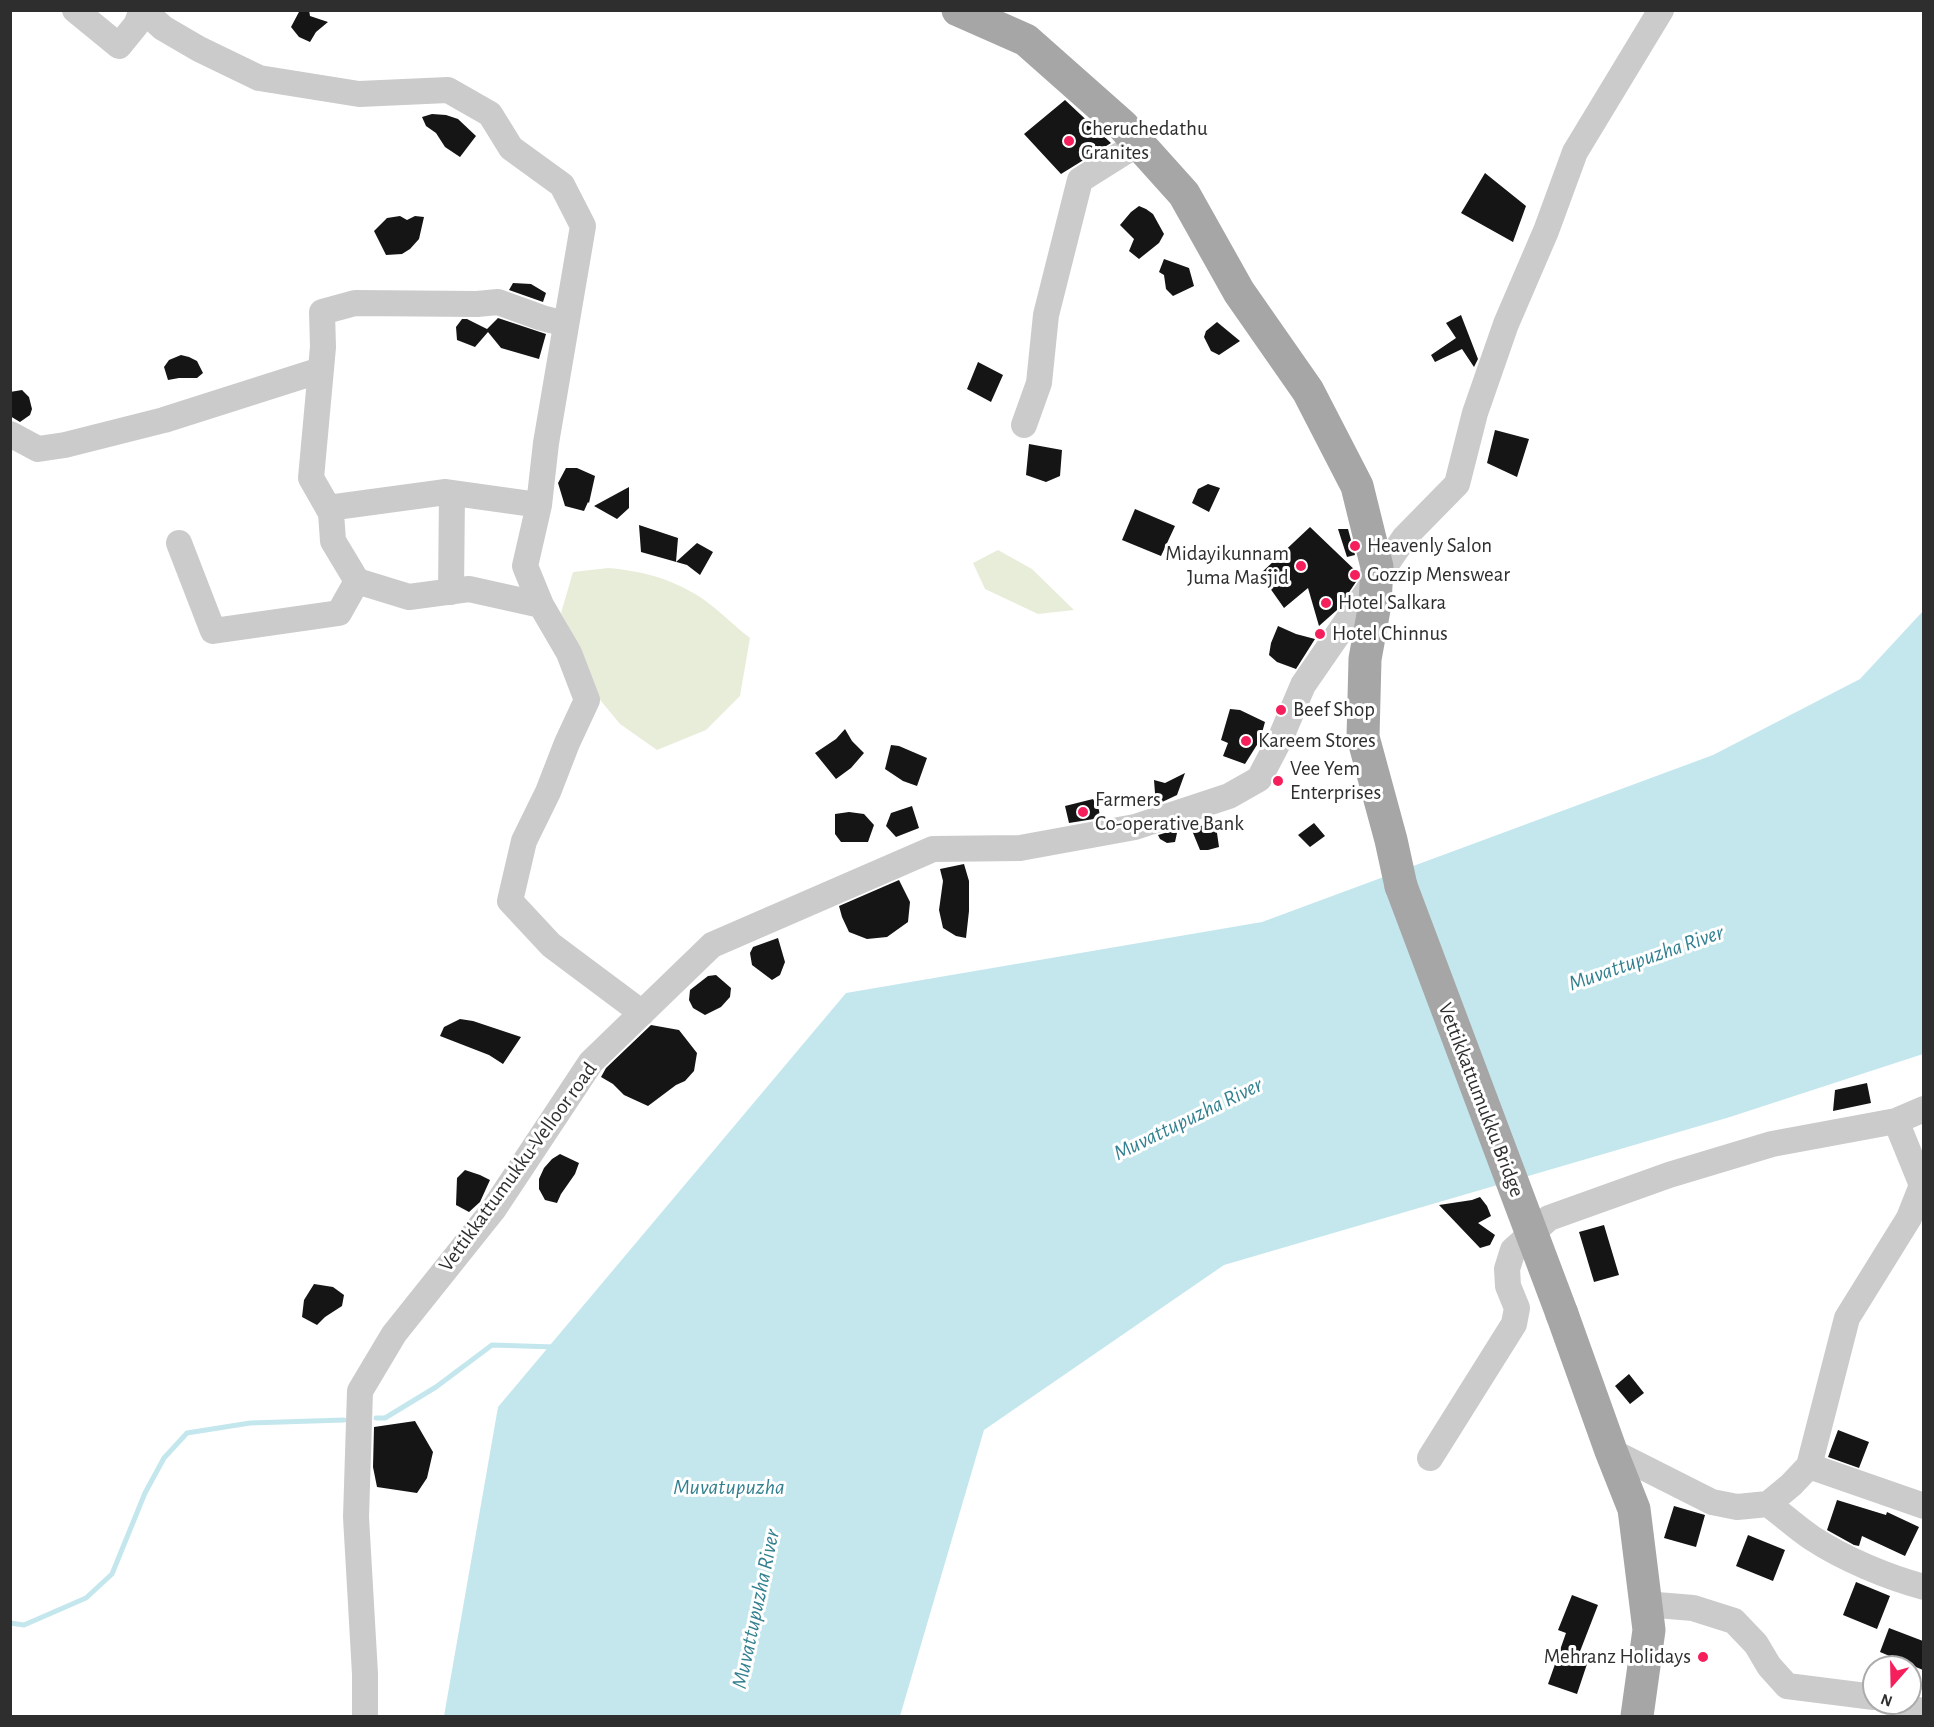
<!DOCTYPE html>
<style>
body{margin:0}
#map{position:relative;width:1934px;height:1727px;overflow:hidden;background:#fff;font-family:"Alegreya Sans",sans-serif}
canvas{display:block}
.frame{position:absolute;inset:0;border:12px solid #2e2e2e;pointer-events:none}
.north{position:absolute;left:1862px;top:1655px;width:60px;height:60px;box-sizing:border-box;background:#fff;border:2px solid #ababab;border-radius:50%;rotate:200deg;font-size:16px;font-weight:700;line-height:24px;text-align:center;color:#2e2e2e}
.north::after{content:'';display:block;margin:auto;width:21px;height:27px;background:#f51f5c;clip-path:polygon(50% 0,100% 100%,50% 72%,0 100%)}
</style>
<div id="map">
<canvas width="1934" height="1727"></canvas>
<div class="frame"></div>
<div class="north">N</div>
</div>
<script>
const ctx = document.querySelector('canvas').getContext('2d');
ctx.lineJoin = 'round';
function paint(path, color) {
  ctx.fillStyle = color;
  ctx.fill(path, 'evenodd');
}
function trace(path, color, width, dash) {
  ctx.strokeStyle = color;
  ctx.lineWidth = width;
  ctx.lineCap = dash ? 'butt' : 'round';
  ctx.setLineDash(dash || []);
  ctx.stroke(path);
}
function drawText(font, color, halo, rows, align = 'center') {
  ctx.font = font + ' "Alegreya Sans",sans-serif';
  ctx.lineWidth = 6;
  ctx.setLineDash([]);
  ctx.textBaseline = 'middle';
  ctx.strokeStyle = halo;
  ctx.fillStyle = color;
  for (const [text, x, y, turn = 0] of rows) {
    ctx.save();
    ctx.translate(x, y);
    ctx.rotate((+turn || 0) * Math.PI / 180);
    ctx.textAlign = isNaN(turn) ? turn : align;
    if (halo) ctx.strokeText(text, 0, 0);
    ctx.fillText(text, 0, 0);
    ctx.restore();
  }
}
const green = new Path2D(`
 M998 550 1032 569 1074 610 1038 614 985 589 973 563Z
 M608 568C642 571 670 578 700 597 717 608 733 625 750 638L740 696 706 730 657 750 620 724 582 678 578 645 561 613 573 572Z`);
const water = new Path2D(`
 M1923 611V1054L1730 1117 1224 1265 984 1430 900 1716H444L498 1407 846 993 1262 922 1713 755 1860 679Z`);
const stream = new Path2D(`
 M376 1418H385L436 1387 492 1345 555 1347
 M10 1623 24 1625 86 1598 112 1574 145 1493 164 1458 187 1433 250 1423 344 1420`);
const building = new Path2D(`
 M300 10H309L310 16 328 22 316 32 310 42 299 37 291 27Z
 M1065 100 1111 143 1061 174 1024 134Z
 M432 114 446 115 458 119 476 136 460 157 445 147 436 133 426 126 422 117Z
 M1485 173 1526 206 1513 242 1461 213Z
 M1139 206 1146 209 1153 214 1164 234 1159 243 1139 259 1129 251 1134 239 1120 225 1131 212Z
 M400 216 407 220 415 216 424 217 419 239 410 249 402 254 386 255 374 231 387 218Z
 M1164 259 1189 268 1194 286 1173 296 1166 289 1164 275 1159 272Z
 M513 283 531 284 546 293 543 302 509 290Z
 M1461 315 1478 359 1474 367 1462 349 1435 362 1431 355 1456 338 1446 323Z
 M498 318 546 334 539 359 501 348 488 332 475 347 457 340 456 327 462 319H467L487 329Z
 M1217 322 1240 341 1219 355 1211 351 1204 337 1206 331Z
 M181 355 189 357 197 361 203 373 197 378H179L168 380 164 367 169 360Z
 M978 362 1003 375 991 402 967 389Z
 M22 390 29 397 32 409 30 415 20 422 10 416V392Z
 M1495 430 1529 439 1517 477 1487 463Z
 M1029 444 1062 450 1060 476 1046 482 1026 475Z
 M566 468H577L595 476 589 503 588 502 584 511 565 506 558 483Z
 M1208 484 1220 488 1209 512 1192 503 1198 489Z
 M629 487V508L617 519 594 506Z
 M1135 509 1175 526 1161 556 1122 540Z
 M639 525 678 538 676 562 697 543 713 552 700 575 687 565 641 552Z
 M1310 527 1358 573V579L1337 610 1319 626 1308 588 1284 608 1260 574Z
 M1338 529H1348L1355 555 1347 557Z
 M1278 626 1296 634 1315 639 1296 669 1277 662 1269 655 1271 643Z
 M1230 709 1240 710 1265 722 1260 740 1245 764 1223 756 1228 743 1221 740Z
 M845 729 852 741 864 753 851 768 836 779 815 753 836 739Z
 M891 745 899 746 927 758 917 786 903 781 885 769Z
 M1185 773 1177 795 1160 803 1155 793 1154 780 1165 783Z
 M1093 799 1099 810 1100 818 1069 823 1065 806Z
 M912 806 919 828 896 837 886 826 891 813Z
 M849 812 864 814 874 825 868 842H841L835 834V814Z
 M1214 823 1217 833 1219 847 1208 850H1200L1191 828Z
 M1314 823 1325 836 1310 847 1298 835Z
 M1175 830 1177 833 1175 842 1167 843 1160 839 1158 835Z
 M964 864 969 881V911L966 938 956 936 943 928 939 910 943 881 940 869Z
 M899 880 910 902 908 922 887 937 867 939 849 932 842 917 839 906Z
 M778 938 785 962 780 975 772 980 752 965 750 953 753 947Z
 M716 975 731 988 730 997 721 1007 705 1015 693 1008 689 1000 690 990 708 976Z
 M460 1019 473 1021 521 1037 503 1064 489 1055 440 1036 444 1027Z
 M651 1025 679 1030 697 1053 694 1071 685 1081 676 1085 648 1106 624 1095 613 1084 601 1077 606 1068Z
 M1867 1083 1871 1103 1833 1111 1835 1090Z
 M560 1154 579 1163 575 1174 561 1194 557 1203 545 1200 539 1189V1179L544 1168 552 1159Z
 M465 1170 480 1175 490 1180 480 1202 469 1212 456 1205 457 1178Z
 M1480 1197 1487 1206 1491 1216 1478 1223 1495 1235 1490 1245 1480 1248 1439 1205 1472 1200Z
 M1604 1225 1619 1275 1594 1282 1579 1232Z
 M314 1284 333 1287 344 1295 342 1306 325 1317 317 1325 302 1317 304 1300Z
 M1629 1374 1644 1393 1630 1404 1615 1386Z
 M415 1421 433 1452 427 1478 417 1493 377 1487 373 1467 374 1427Z
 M1838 1430 1869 1442 1859 1468 1828 1457Z
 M1837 1500 1886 1515 1887 1512 1919 1527 1905 1556 1862 1536 1859 1546 1854 1545 1827 1530Z
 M1674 1506 1705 1515 1696 1547 1664 1538Z
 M1748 1535 1785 1550 1773 1581 1736 1566Z
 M1856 1582 1890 1596 1877 1629 1843 1615Z
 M1572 1595 1598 1605 1579 1654 1589 1658 1577 1694 1548 1684 1566 1633 1558 1630Z
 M1889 1628 1923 1641V1670L1880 1652Z`);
const minor = new Path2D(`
 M75 10 119 46 136 25 142 10
 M143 10 163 28 199 49 259 78 359 94 448 90 490 114 511 148 562 185 583 226 546 443 539 505 525 566 541 605 569 653 587 700 567 743 548 792 524 841 510 901 551 945 642 1013
 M1024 425 1039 383 1046 315 1080 180 1139 143
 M10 434 38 449 65 445 164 420 321 370
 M328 508 446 492 539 505
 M179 543 213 631 339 613 357 581
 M451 592 452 493
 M541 605 469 589 409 597 357 581 333 541 331 513 311 478 323 347 322 312 355 303 477 304 498 302 542 318 566 324
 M1611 1451 1712 1502 1737 1507 1768 1504 1791 1485 1809 1466 1847 1318 1909 1218 1922 1185 1896 1121
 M1430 1458 1514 1324 1517 1308 1508 1286 1507 1269 1513 1250 1549 1218 1669 1175 1772 1144 1896 1121 1924 1109
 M1809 1466 1924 1506
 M1768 1504C1783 1515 1797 1528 1812 1538 1844 1559 1887 1577 1924 1587
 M1645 1604 1693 1608 1734 1621 1756 1644 1769 1666 1787 1686 1874 1697
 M1897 1703 1924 1712
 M365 1716V1674L356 1517 360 1391 394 1334 493 1210 591 1062 712 945 933 849 1020 848 1135 827 1229 796 1259 779 1281 737 1303 685 1405 537 1457 484 1475 413 1506 324 1546 231 1575 152 1661 10`);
const major = new Path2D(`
 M958 10 1026 40 1122 125 1184 194 1239 292 1308 391 1357 486 1377 567 1375 604 1365 659 1363 737 1391 840 1401 886
 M1562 1314 1611 1451 1634 1509 1649 1630 1637 1716`);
const majorBridge = new Path2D(`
 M1401 886 1562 1314`);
const markers = [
 [1069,141,6,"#f51f5c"],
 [1355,546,6,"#f51f5c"],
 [1301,566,6,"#f51f5c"],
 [1355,575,6,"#f51f5c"],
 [1326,603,6,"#f51f5c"],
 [1320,634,6,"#f51f5c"],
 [1281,710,6,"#f51f5c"],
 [1246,741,6,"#f51f5c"],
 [1278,781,6,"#f51f5c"],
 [1083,812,6,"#f51f5c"],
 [1703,1657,6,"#f51f5c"]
];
const poiNames = [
 ["Cheruchedathu",1081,129],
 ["Granites",1081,153],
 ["Heavenly Salon",1367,546],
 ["Midayikunnam",1289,554,"right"],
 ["Juma Masjid",1289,578,"right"],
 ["Gozzip Menswear",1367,575],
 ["Hotel Salkara",1338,603],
 ["Hotel Chinnus",1332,634],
 ["Beef Shop",1293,710],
 ["Kareem Stores",1258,741],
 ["Vee Yem",1290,769],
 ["Enterprises",1290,793],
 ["Farmers",1095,800],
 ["Co-operative Bank",1095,824],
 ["Mehranz Holidays",1691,1657,"right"]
];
const streetNames = [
 ["Vettikkattumukku Bridge",1481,1100,69],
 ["Vettikkattumukku-Velloor road",518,1167,-54]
];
const waterNames = [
 ["Muvattupuzha River",1646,958,-19],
 ["Muvattupuzha River",1188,1119,-26],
 ["Muvatupuzha",729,1487],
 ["Muvattupuzha River",756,1609,-78]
];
paint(green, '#e8edda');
paint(water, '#c4e7ee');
trace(stream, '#c4e7ee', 5);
paint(building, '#151515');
trace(minor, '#cbcbcb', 26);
trace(major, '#a6a6a6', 33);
trace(majorBridge, '#a6a6a6', 33);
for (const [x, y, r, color] of markers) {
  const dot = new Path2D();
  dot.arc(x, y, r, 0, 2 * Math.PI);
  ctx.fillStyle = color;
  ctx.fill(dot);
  trace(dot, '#fff', 2);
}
drawText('21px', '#2e2e2e', '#fff', poiNames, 'left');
drawText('21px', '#2e2e2e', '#fff', streetNames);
drawText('italic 22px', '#328090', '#fff', waterNames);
</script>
